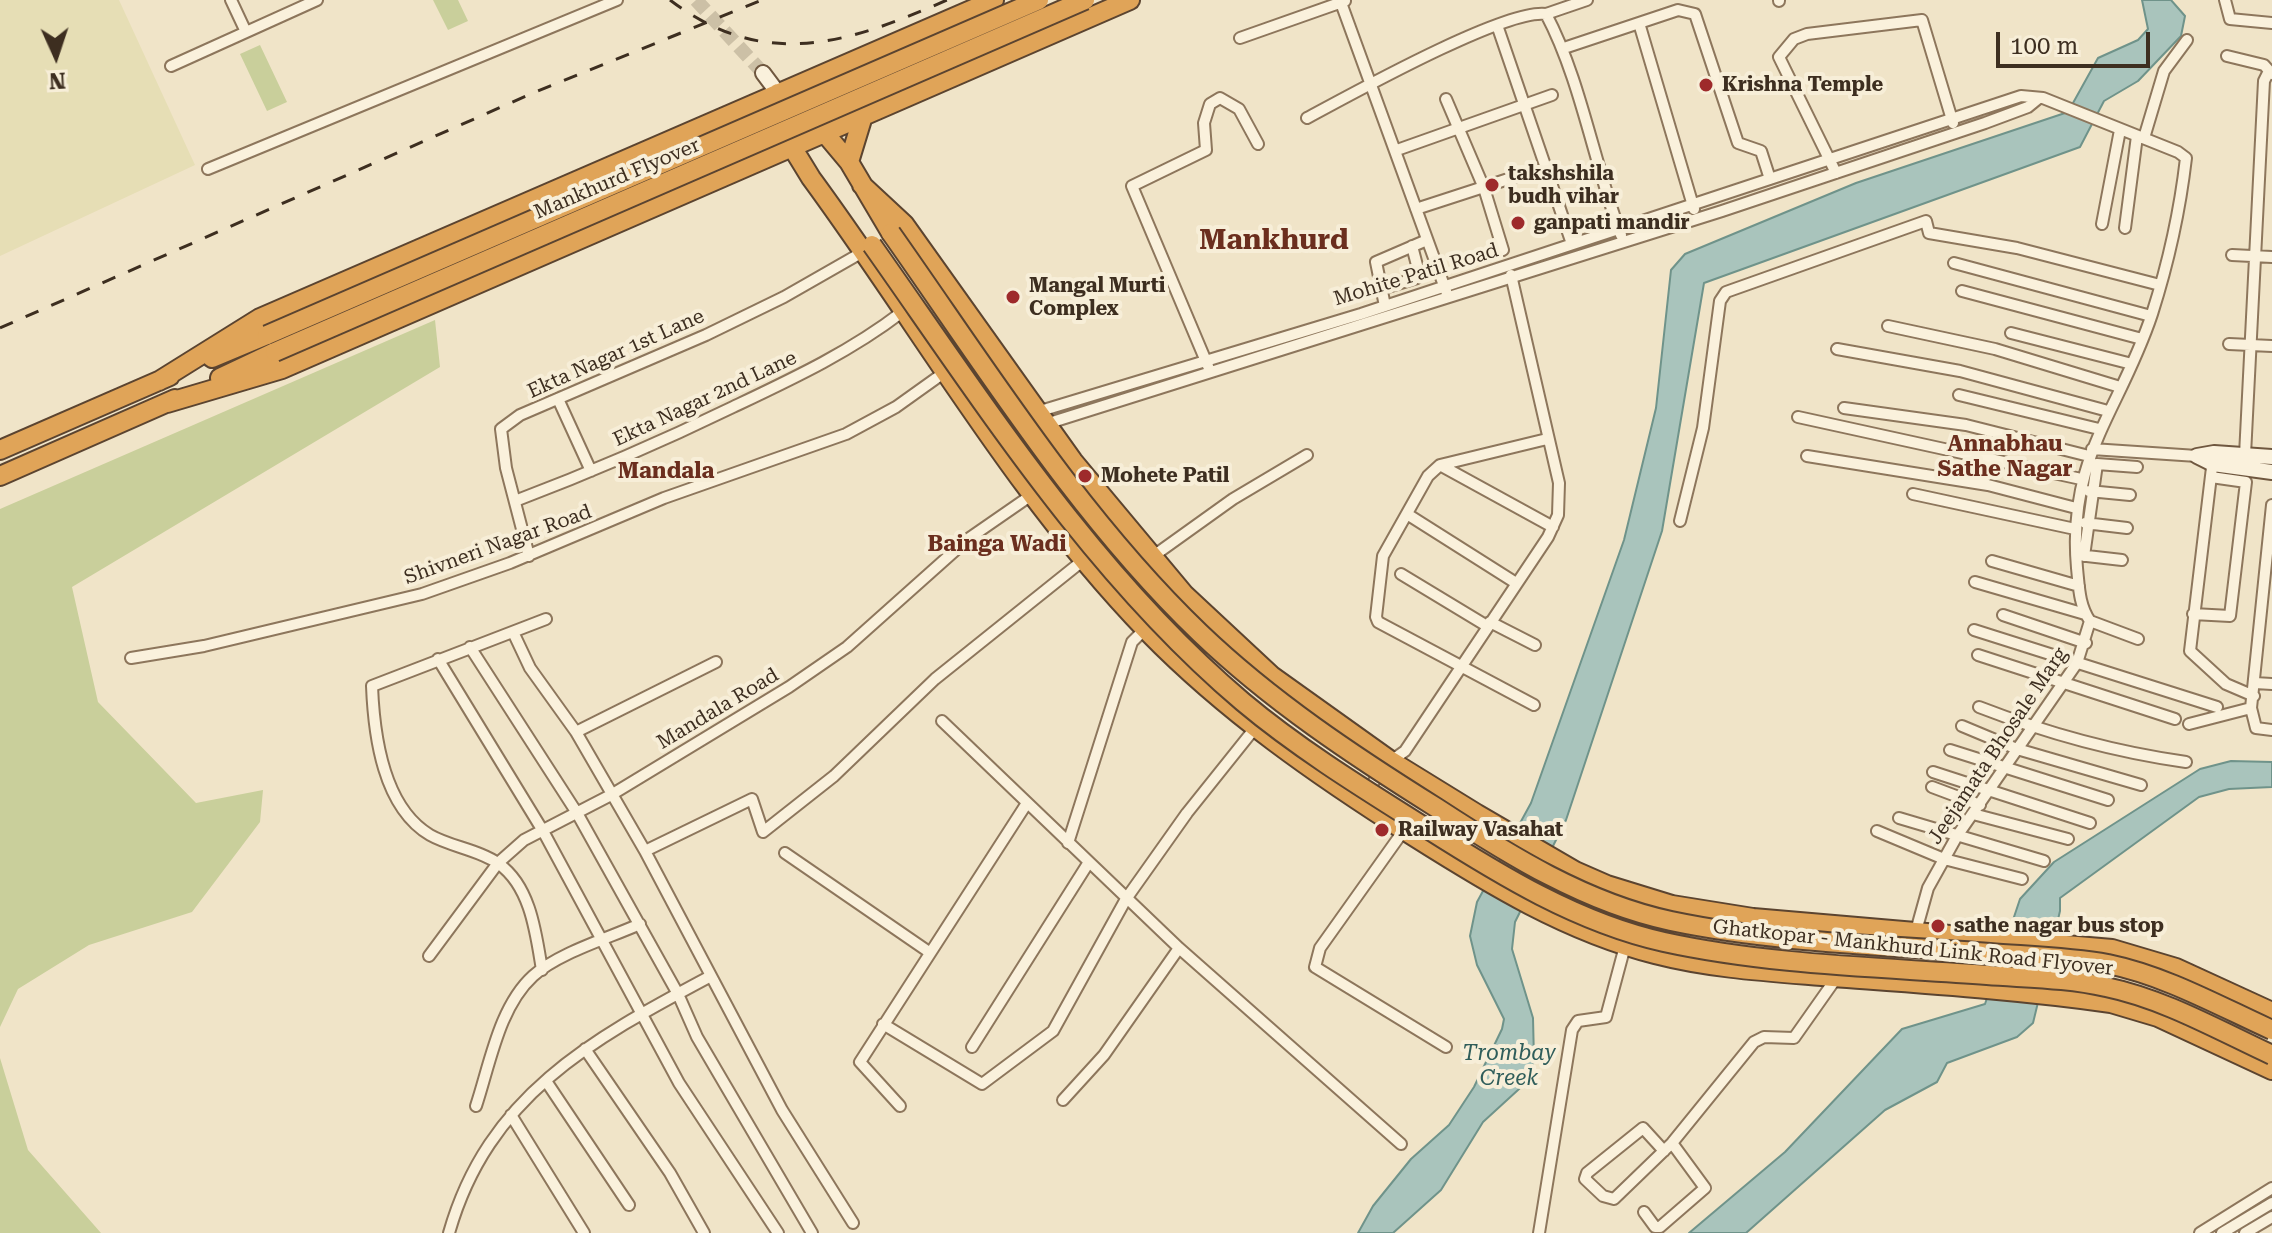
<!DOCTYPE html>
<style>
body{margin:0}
#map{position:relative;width:2272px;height:1233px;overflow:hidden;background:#f0e4c8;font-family:"Roboto Serif",serif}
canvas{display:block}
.north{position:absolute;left:16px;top:16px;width:80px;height:80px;-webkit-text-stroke:6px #f7eed8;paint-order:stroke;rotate:177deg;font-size:22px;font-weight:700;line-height:32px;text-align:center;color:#3d2e20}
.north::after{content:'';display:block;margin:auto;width:28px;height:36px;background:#3d2e20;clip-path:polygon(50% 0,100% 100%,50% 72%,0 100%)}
.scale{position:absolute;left:1996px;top:32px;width:154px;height:36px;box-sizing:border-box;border:4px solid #3d2e20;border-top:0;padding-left:10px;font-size:24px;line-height:28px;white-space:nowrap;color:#3d2e20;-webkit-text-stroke:6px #f7eed8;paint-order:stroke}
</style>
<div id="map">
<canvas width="2272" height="1233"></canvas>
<div class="north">N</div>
<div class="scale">100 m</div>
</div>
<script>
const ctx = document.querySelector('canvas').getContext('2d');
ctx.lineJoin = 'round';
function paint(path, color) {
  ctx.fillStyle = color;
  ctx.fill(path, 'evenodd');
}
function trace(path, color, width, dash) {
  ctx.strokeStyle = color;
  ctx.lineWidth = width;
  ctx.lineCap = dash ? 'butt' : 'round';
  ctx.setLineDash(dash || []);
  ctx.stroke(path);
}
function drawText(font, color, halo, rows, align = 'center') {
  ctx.font = font + ' "Roboto Serif",serif';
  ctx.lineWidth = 8;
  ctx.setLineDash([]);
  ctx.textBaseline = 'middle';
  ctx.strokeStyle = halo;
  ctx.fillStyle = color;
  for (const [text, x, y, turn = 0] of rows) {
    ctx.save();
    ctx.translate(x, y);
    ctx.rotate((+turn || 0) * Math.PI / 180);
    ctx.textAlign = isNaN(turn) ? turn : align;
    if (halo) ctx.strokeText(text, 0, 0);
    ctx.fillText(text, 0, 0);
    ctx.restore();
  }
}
const farmland = new Path2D(`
 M0 0H119L195 165 0 256Z`);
const green = new Path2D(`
 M433 0H458L468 21 448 30Z
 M260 45 287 102 267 111 240 54Z
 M435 320 440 367 72 587 98 702 196 803 263 790 260 822 192 912 89 945 18 989 0 1027V509Z
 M0 1058 28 1150 101 1233H0Z`);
const water = new Path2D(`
 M2142 0H2171L2185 16 2181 36 2138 81 2104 101 2080 147 1704 283 1662 531 1566 820 1515 922 1512 949 1533 1018 1534 1060 1530 1079 1483 1122 1441 1190 1393 1233H1358L1373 1206 1411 1159 1449 1125 1474 1087 1502 1029 1504 1019 1477 965 1470 936 1477 902 1531 803 1624 540 1656 408 1671 270 1685 254 1856 183 2068 112 2098 58 2138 40 2148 29Z
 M2231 761 2272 762V787L2229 789 2199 797 2060 898V911L2033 1023 2017 1037 1947 1063 1937 1082 1885 1110 1746 1233H1689L1785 1152 1902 1029 1985 1004 2020 899 2054 862 2200 769Z`);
const secondaryTunnel = new Path2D(`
 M696 0 763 73`);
const street = new Path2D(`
 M231 0 246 32
 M1340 0 1446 291
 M2225 0 2230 19 2272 23
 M1779 1V0
 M1546 14 1587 0
 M1639 23 1694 209
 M1497 25 1572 244
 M1240 38 1345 1
 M1564 48 1678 10 1695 14 1738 143 1761 151 1770 179
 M2227 56 2264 65 2272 74
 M171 66 317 0
 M1446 99 1484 188 1503 250
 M1307 118C1350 95 1506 8 1546 14 1581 80 1594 164 1621 235
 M2144 138 2164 71 2187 40
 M1397 150 1552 95
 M208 169 617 0
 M1836 173 1779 57 1794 39 1807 34 1922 20 1953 123
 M1416 209 1536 170
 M2102 224 2120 130
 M2125 228 2137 136
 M2232 255 2272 257
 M1954 263 2151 316
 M1381 289 1417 278 1419 273 1412 246
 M1962 291 2142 339
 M1385 306 1376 262 1427 240
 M1888 326 1995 349 2120 387
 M2011 333 2132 364
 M2229 344 2272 346
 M1837 349 1960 371 2108 411
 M1208 366 1132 186 1206 150 1204 123 1210 104 1220 98 1239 109 1258 144
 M1959 395 2099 429
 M558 399 591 471
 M1844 408 1966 425 2089 456
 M1037 412 1361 314 2021 96 2043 98 2178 152 2186 158C2180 210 2168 264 2152 314 2120 411 2067 456 2077 568 2079 587 2079 605 2090 621L2077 663 1957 836 1928 888 1916 931
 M1798 417 2081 479
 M1046 424 1722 211 1985 123 2028 107 2039 98
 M2092 449 2197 456
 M2245 455 2264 81 2269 71
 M1807 456 1988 485 2076 508
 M2213 459 2190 651 2226 684 2254 696
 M1440 465 1553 527
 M2089 491 2130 495
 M1913 494 2075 529
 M515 501C589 473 661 442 733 407 792 379 850 352 902 312
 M2272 505 2251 708 2256 728 2272 730
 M1407 514 1516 583
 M1680 521 1703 428 1720 301 1726 292 1926 221 1929 233 2017 248 2160 285
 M2085 523 2127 528
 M2078 555 2122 560
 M529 556 506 468 501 429 520 415 706 335 784 297 861 253
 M2084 556 2097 464 2137 467
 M1152 557 1233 499 1307 455
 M1992 561 2079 586
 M1401 574 1487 626
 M1975 582 2085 614
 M2193 614 2230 616 2246 482 2211 477
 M2003 615 2086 643
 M2090 621 2138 639
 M1490 622 1535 645
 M1974 630 2217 707
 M513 632 530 668 576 732 645 851 782 1110 853 1223
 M470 647 577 813 678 994 697 1037 812 1233
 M1978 655 2175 719
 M131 658 204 646 422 594 510 563 664 498 846 434 896 407 945 372
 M438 659 543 831 679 1083 778 1233
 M2255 683 2272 684
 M1534 705 1378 622 1376 617 1383 556 1428 476 1440 465 1547 439
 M1979 707C2046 733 2115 752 2186 762
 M942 721 1179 948 1401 1144
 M2189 724 2251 708
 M1962 726 2017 749 2141 785
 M576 732 716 662
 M1950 750 2108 800
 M1933 772 2090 823
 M1932 787 1980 805
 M1366 791 1391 761 1405 751 1548 537 1558 515 1559 483 1511 275
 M1973 814 2068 839
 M1899 818 2044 861
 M1404 830 1320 948 1315 967 1446 1047
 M1877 831 1944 859 2022 879
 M1068 843 1132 642 1145 629
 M645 851 752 799 763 832 834 776 935 679 1086 558
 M785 853 929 952
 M429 956 498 863 524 840 611 795 789 687 847 647 968 539 1033 494
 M542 970C536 934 531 887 499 864 480 850 451 847 430 835 383 807 374 736 372 686L546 619
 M883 1024 982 1084 1053 1031 1126 899 1187 813 1255 728
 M972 1047 1089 862
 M585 1049 670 1173 704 1233
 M546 1081 629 1205
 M1063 1100 1104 1055 1179 948
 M476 1106C490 1064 499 1007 533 976 558 953 609 938 640 924
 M900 1106 860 1062 1027 803
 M511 1115 584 1233
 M1664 1151 1643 1128 1587 1173 1585 1179 1603 1196 1614 1199 1672 1143 1754 1042 1764 1037 1794 1038 1837 977
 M1644 1212 1655 1227H1660L1705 1188 1672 1143
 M449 1233C488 1096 591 1040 709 977
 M1539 1233 1572 1030 1578 1021 1606 1017 1625 946
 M2200 1233 2272 1188
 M2222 1233 2272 1203
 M2245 1233 2272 1217`);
const secondary = new Path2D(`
 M763 73 778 93
 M2197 456 2213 464 2272 472
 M2197 456 2214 453 2272 457`);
const highway = new Path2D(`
 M778 93 792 147 811 178C922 329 1016 496 1148 632 1226 712 1318 776 1413 836 1489 884 1567 932 1655 954 1713 969 1774 972 1833 977 1926 984 2019 990 2111 1003L2158 1017 2272 1070
 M818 125 849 162 891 233
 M849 162 863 116
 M862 185 904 224 1073 461 1184 594 1272 676 1391 761 1477 814 1575 871 1607 885 1672 905 1753 918 2112 949 2176 968 2272 1012
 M212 358 267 335
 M220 378 275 352
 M159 381 260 318 994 0
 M167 403 282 369 1130 0
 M0 450 170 376
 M0 476 175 399`);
const rail = new Path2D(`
 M670 0C765 72 849 43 947 0
 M0 328 533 93 762 0`);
const highwayBridge = new Path2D(`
 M891 233C987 369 1079 517 1200 633 1271 701 1354 756 1437 808 1509 855 1586 903 1671 921 1776 943 1884 945 1990 953 2029 956 2069 957 2108 964 2166 976 2219 1006 2272 1030
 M872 245C985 405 1093 575 1243 702 1299 749 1364 789 1426 828 1500 875 1578 923 1664 942 1769 965 1880 967 1987 975 2026 978 2067 978 2106 987 2164 999 2218 1030 2272 1055
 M267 335 1039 0
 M275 352 1085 0`);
const markers = [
 [1706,85,8,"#9e2a2b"],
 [1492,185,8,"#9e2a2b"],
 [1518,223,8,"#9e2a2b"],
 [1013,297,8,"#9e2a2b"],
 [1085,476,8,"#9e2a2b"],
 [1382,830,8,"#9e2a2b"],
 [1938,926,8,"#9e2a2b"]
];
const poiNames = [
 ["Krishna Temple",1722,85],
 ["takshshila",1508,174],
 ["budh vihar",1508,197],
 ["ganpati mandir",1534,223],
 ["Mangal Murti",1029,286],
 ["Complex",1029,309],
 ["Mohete Patil",1101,476],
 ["Railway Vasahat",1398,830],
 ["sathe nagar bus stop",1954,926]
];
const streetNames = [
 ["Mankhurd Flyover",617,179,-23],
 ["Mohite Patil Road",1416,275,-17],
 ["Ekta Nagar 1st Lane",616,354,-24],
 ["Ekta Nagar 2nd Lane",705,399,-25],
 ["Shivneri Nagar Road",498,545,-20],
 ["Mandala Road",718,709,-31],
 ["Jeejamata Bhosale Marg",1998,746,-56],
 ["Ghatkopar - Mankhurd Link Road Flyover",1913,948,6]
];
const neighbourhoodNames = [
 ["Annabhau",2005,445],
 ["Sathe Nagar",2005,470],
 ["Mandala",666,472],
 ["Bainga Wadi",997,545]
];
const waterNames = [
 ["Trombay",1509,1054],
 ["Creek",1509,1079]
];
const districtNames = [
 ["Mankhurd",1274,241]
];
paint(farmland, '#e6deb5');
paint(green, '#c9cf9b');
paint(water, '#a9c4bc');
trace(water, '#6f938a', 2);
trace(secondaryTunnel, '#ccc0a6', 14, [14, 7]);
trace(street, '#8d765c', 14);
trace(secondary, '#6f573f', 18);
trace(highway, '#5b4430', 22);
trace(street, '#faf1dc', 10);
trace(secondary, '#faf1dc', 14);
trace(highway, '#e0a458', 18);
trace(rail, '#3d2e20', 3, [14, 14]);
trace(highwayBridge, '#5b4430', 22, []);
trace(highwayBridge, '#e0a458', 18);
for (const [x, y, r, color] of markers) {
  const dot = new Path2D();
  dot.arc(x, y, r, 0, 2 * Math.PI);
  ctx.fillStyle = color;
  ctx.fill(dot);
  trace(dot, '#f7eed8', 3);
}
drawText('bold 20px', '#3d2e20', '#f7eed8', poiNames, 'left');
drawText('20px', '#3d2e20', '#f7eed8', streetNames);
drawText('bold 22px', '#6b2e1e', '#f7eed8', neighbourhoodNames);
drawText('italic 22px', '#2f5d5a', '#f7eed8', waterNames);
drawText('bold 28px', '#6b2e1e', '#f7eed8', districtNames);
</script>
